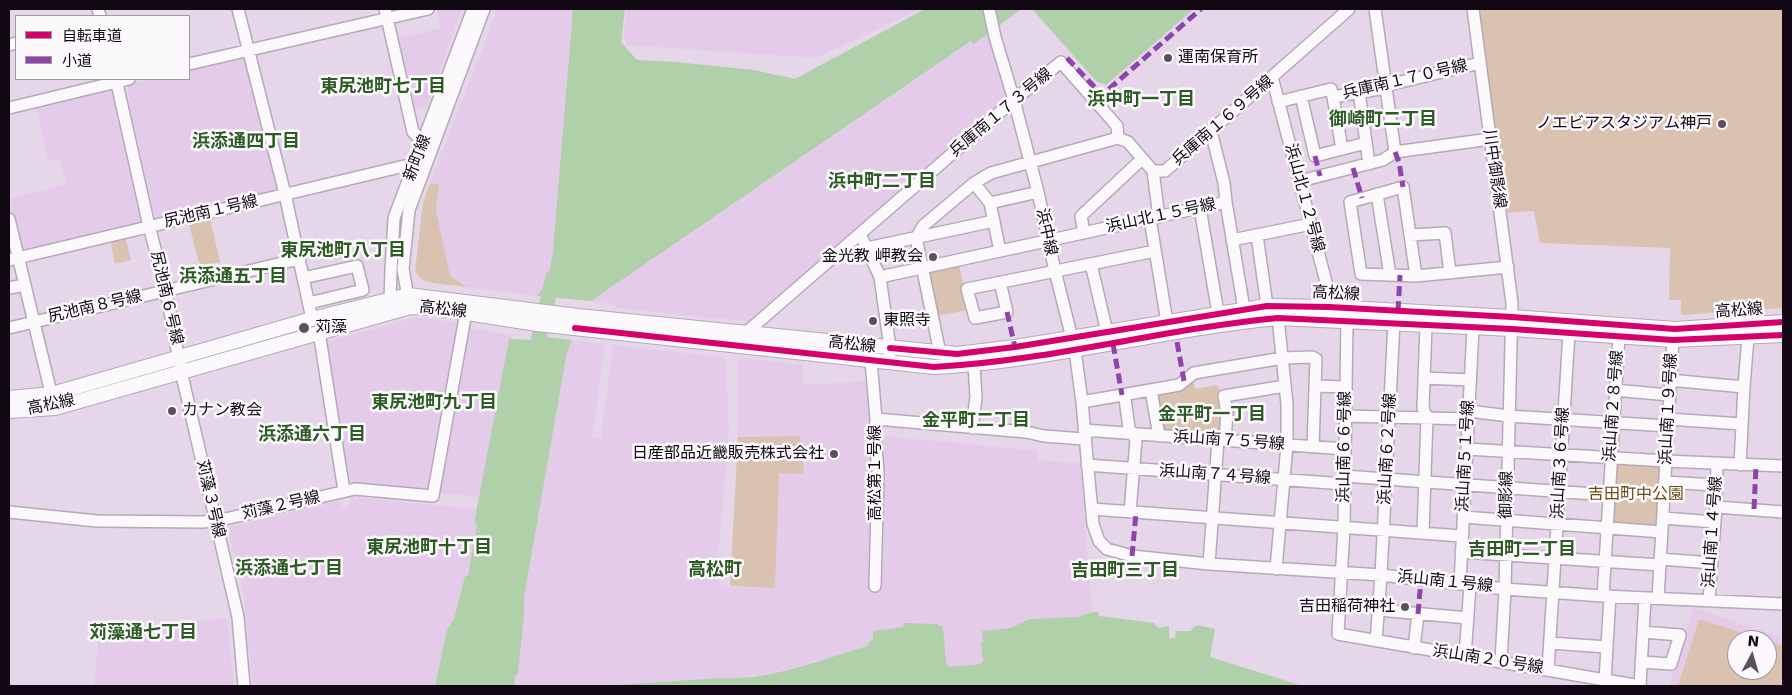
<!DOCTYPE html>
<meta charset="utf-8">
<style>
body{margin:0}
#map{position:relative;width:1792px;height:695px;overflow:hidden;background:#e6d6e9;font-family:"DejaVu Sans","Noto Sans JP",sans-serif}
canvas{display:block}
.frame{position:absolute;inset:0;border:10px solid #110813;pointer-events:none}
.legend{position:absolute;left:15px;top:15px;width:175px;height:65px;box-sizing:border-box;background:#fcf9fd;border:1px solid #9e999f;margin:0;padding:6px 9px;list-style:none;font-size:15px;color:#110813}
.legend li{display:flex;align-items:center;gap:10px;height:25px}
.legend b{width:25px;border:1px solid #9e999f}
.north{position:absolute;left:1727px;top:630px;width:50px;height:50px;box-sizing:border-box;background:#fcf9fd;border:1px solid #9e999f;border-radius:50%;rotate:6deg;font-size:14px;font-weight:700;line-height:20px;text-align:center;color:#110813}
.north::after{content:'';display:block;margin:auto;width:18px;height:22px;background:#5c505e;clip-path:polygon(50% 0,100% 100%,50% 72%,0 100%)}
</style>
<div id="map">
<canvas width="1792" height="695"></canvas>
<div class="frame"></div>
<ul class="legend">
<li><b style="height:6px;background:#d6006c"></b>自転車道</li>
<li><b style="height:6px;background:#8e44ad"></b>小道</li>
</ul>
<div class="north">N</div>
</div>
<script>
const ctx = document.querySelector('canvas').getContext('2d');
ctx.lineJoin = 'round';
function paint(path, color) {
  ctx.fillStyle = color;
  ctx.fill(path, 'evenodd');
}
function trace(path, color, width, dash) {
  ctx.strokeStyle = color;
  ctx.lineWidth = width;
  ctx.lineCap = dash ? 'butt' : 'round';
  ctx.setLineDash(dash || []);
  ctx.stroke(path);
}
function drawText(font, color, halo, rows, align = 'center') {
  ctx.font = font + ' "DejaVu Sans","Noto Sans JP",sans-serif';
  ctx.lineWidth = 5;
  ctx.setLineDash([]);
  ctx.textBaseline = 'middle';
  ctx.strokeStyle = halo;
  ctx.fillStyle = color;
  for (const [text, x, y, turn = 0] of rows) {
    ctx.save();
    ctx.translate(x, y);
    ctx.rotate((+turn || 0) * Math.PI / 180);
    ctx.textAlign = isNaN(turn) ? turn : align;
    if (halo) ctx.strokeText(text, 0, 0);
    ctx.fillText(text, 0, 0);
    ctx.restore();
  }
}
const built = new Path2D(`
 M442 9H462L427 106 412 110 396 39 441 28 437 10Z
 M496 9H573L553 250 548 283 537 296 467 287 450 277 436 210 439 186 430 183 495 16Z
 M627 9H920L816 58 628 45 623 38Z
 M987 34 1007 94V103L753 322 615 308V305L591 301 972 41 974 43Z
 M243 56 247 59 281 191 156 221 128 101 130 100 127 84 149 79H189V69Z
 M111 88 142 221 140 225 25 252 21 250 10 199 66 185 60 159 48 161 36 105Z
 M417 317 459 323 469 328 512 335V339H509L479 497 356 484 349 481 326 346 327 342Z
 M572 340 605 344 592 437 601 438 613 345 722 357 726 360 729 430 717 571 722 587 774 588 779 473H804L800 436 738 437V389L737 361 742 358 803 365 802 385 867 381 873 435 1038 451V460L1080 463 1092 612 1078 617 1029 619 1011 628 982 631 983 642 981 644 983 661 980 664 950 667 903 627 874 631V638L867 646 782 671 737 679 720 678 602 686H514L515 676 518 674 524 614V597L567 352Z
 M352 497 477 509 474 523 477 524 468 576H465L454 619 447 630 435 686H253L243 591 228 530 229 527 339 501 341 502 342 507 348 506Z
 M1693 608 1783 638V686H1669ZM1737 640H1767V670H1737Z
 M227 618 234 686H94L99 630Z`);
const green = new Path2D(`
 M1478 9H1783V308L1681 315V300H1669L1670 248 1540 243 1534 211 1504 213Z
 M430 183 439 185 436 210 450 276 467 287 433 283 422 280 415 271 423 203Z
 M209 215 220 262 200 267 188 220Z
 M125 235 131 260 115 264 110 239Z
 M959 264 968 310 936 316 927 270Z
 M1193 381 1195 389 1218 385 1225 413 1220 437 1165 433 1162 430 1156 398 1159 394Z
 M800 436 804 474 779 473 775 588 730 586 738 437Z
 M1613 461 1662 464 1659 532 1610 526Z
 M1699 619 1764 640H1737V670H1767V641L1783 646V686H1678Z`);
const water = new Path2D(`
 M573 9H625L621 42 637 60 676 62 754 70 795 79 925 9H1021L974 44 971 41 591 301 537 296 548 283 553 250Z
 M1032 9H1194L1106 85 1097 82Z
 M535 336 572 340 567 352 524 597V614L518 674 515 676 514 686H435L447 630 454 619 465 576H468L477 524 474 523 509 339 530 340Z
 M1092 612H1098L1099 616 1154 623 1158 628 1169 626V638H1175L1176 631H1190L1197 625 1215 629 1210 657 1303 686H602L720 678C769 681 820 660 867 646L873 638V631L903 627 904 623 937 624 943 627 946 663 949 667 980 664 983 661 981 643 983 642 982 631 1011 628 1029 619 1078 617Z`);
const river = new Path2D(`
 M535 355 553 277`);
const minor = new Path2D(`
 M98 9 100 16
 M238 9 285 194 312 319
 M385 9 413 132 424 143
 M989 9 995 37 1014 100 1038 192 1055 271 1075 350 1082 402 1093 524 1099 541 1107 549 1132 556 1209 564 1381 575 1505 589 1603 596 1783 604
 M1375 9 1395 152
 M1473 9 1512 303 1505 589 1501 662
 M9 45 16 43
 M189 64 428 9
 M1272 77 1330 297V315
 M116 79 149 226 166 291 181 371 238 617 244 686
 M1359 92 1369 164
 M1301 96 1315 156 1366 143
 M1333 97 1342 149
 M1278 102 1331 89 1333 97 1385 88 1392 84 1480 63
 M9 108 129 79
 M1211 131 1224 183 1226 202
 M1153 171 1159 217
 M1300 181 1383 160 1395 152 1490 139
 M974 183 990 203 1000 251
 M1377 194 1390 275
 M990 203 1038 192
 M1200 208 1218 313
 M9 219 53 401
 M1150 219 1167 322
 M1084 233 1081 216 1142 159
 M860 234 880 277 890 348 889 363
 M1257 235 1267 306
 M1410 235 1445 233 1450 273
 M1232 240 1311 224
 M867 248 994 221
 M9 260 400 167 406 166 413 170
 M1091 264 1107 332
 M1416 276 1403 187 1350 202 1361 274 1416 276 1508 267
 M880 277 1226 202 1244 309
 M303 278 357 266 363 290 309 303
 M1000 282 1007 312 975 318 967 289 1155 251
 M9 288 25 285
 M409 303 403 269 409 210 484 9
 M392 306 390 299 391 271 394 218 473 9
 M1347 321 1344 527 1338 634 1640 686 1645 598
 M9 328 299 259
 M319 332 344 491
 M741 337 1014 100 1061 62 1117 126 1118 138
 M940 353 917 242 918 235 923 226 974 183 991 173 1118 138 1128 142 1153 171H1165L1349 9
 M871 361 876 419 875 438 878 471 875 586
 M1424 378 1470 380
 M1669 380 1744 387
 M1315 386 1345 387
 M1151 390 1159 436
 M1614 390 1669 395
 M1122 395 1125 399 1129 428 1136 440 1130 512
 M1082 402 1179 385 1194 373 1283 358 1312 357 1316 359 1313 447
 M1469 411 1509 416 1668 426
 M1345 416 1468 419
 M876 419 1026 432 1044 436 1084 439
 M1668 419 1742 424
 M972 428 976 397 974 365
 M1084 430 1345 449
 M1225 440 1227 413 1224 396 1285 386
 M1467 449 1666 461 1783 466
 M1087 465 1344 484
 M1740 465 1744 387 1748 337
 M1344 476 1608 495
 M1665 482 1716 485
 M1716 507 1783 512
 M1092 509 1462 536
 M9 512 97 521 203 522 225 519 355 489 433 496 466 312
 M1463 517 1662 532
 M1663 518 1715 522
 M1423 533 1427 418 1423 408 1426 325
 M1461 552 1660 565
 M1660 559 1712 563
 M1209 564 1218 440
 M1276 569 1287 445V404L1278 318
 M1460 584 1473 328
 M1603 596 1619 336
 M1658 598 1673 340
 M1709 600 1716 507 1717 464
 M1379 610 1468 618
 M1376 641 1381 575 1394 323
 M1550 643 1607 647
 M1414 648 1418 614
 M1465 657 1470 585
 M1641 662 1671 664 1680 635 1643 632
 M1548 670 1569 333
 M1605 680 1610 596`);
const major = new Path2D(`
 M9 398 52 394 312 319 408 295 578 316 957 354 1015 347 1267 306 1329 307 1512 317 1675 329 1783 322
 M9 411 55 408 410 307 435 308 537 324 934 367C1050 361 1162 329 1278 318L1512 329 1673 340 1783 335`);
const quiet = new Path2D(`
 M1067 58 1102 95 1201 9
 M1395 152 1399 162 1403 187
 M1315 156 1320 176
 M1353 168 1362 198
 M1398 311 1400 275
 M1007 312 1015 347
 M1177 342 1184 381
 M1113 344 1122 395
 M1754 509 1756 465
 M1132 556 1136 513
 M1418 614 1421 580`);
const cycleway = new Path2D(`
 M575 328 934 367C1050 361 1162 329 1278 318L1512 329 1673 340 1783 335
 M890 348 957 354 1015 347 1267 306 1329 307 1512 317 1675 329 1783 322`);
const markers = [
 [1168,58,5,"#5c505e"],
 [1722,124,5,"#5c505e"],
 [933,257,5,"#5c505e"],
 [873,321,5,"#5c505e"],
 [304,328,6,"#5c505e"],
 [172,411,5,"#5c505e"],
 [834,454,5,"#5c505e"],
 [1405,607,5,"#5c505e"]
];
const poiNames = [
 ["運南保育所",1178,58],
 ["ノエビアスタジアム神戸",1712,124,"right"],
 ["金光教 岬教会",923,257,"right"],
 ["東照寺",883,321],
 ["苅藻",315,328],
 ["カナン教会",182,411],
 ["日産部品近畿販売株式会社",824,454,"right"],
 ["吉田稲荷神社",1395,607,"right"]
];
const streetNames = [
 ["兵庫南１７０号線",1405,80,-13],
 ["兵庫南１７３号線",1001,113,-40],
 ["兵庫南１６９号線",1223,121,-41],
 ["新町線",418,158,-69],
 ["川中御影線",1494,169,82],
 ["浜山北１２号線",1304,198,75],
 ["尻池南１号線",211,212,-13],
 ["浜山北１５号線",1161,216,-12],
 ["浜中線",1046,232,78],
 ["高松線",1336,294,3],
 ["尻池南６号線",166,298,77],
 ["尻池南８号線",95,307,-13],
 ["高松線",443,310,6],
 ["高松線",1739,311,-4],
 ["高松線",852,345,6],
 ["高松線",51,405,-11],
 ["浜山南２８号線",1614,406,-86],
 ["浜山南１９号線",1669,409,-87],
 ["浜山南７５号線",1229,441,4],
 ["浜山南６６号線",1345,447,-89],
 ["浜山南６２号線",1388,449,-87],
 ["浜山南５１号線",1466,456,-87],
 ["浜山南３６号線",1561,463,-87],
 ["高松第１号線",876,473,-90],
 ["浜山南７４号線",1215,475,4],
 ["御影線",1507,495,-89],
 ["苅藻３号線",210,499,77],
 ["苅藻２号線",281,506,-13],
 ["浜山南１４号線",1713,532,-86],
 ["浜山南１号線",1445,582,6],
 ["浜山南２０号線",1488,660,9]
];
const parkNames = [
 ["吉田町中公園",1636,495]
];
const neighbourhoodNames = [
 ["東尻池町七丁目",383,87],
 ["浜中町一丁目",1141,100],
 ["御崎町二丁目",1383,120],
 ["浜添通四丁目",246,142],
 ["浜中町二丁目",882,182],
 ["東尻池町八丁目",343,251],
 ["浜添通五丁目",233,277],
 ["東尻池町九丁目",434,403],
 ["金平町一丁目",1212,415],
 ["金平町二丁目",976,421],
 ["浜添通六丁目",312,435],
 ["東尻池町十丁目",429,548],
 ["吉田町二丁目",1522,550],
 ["浜添通七丁目",289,569],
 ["高松町",715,570],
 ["吉田町三丁目",1125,571],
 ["苅藻通七丁目",143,633]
];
paint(built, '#e4cbea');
paint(green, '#d9c2b0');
paint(water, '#afd0a9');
trace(river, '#afd0a9', 15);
trace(minor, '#b5a9b8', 14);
trace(major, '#b5a9b8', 16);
trace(minor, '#fbf9fc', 11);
trace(major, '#fbf9fc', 14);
trace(quiet, '#8e44ad', 5, [10, 5]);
trace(cycleway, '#d6006c', 6);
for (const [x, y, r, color] of markers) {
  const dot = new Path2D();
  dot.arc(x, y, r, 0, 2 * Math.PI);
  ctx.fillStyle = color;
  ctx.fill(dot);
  trace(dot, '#fcf9fd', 2);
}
drawText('16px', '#110813', '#fcf9fd', poiNames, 'left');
drawText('16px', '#110813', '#fcf9fd', streetNames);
drawText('16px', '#694c12', '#fcf9fd', parkNames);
drawText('bold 18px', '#2c5b23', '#fcf9fd', neighbourhoodNames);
</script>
